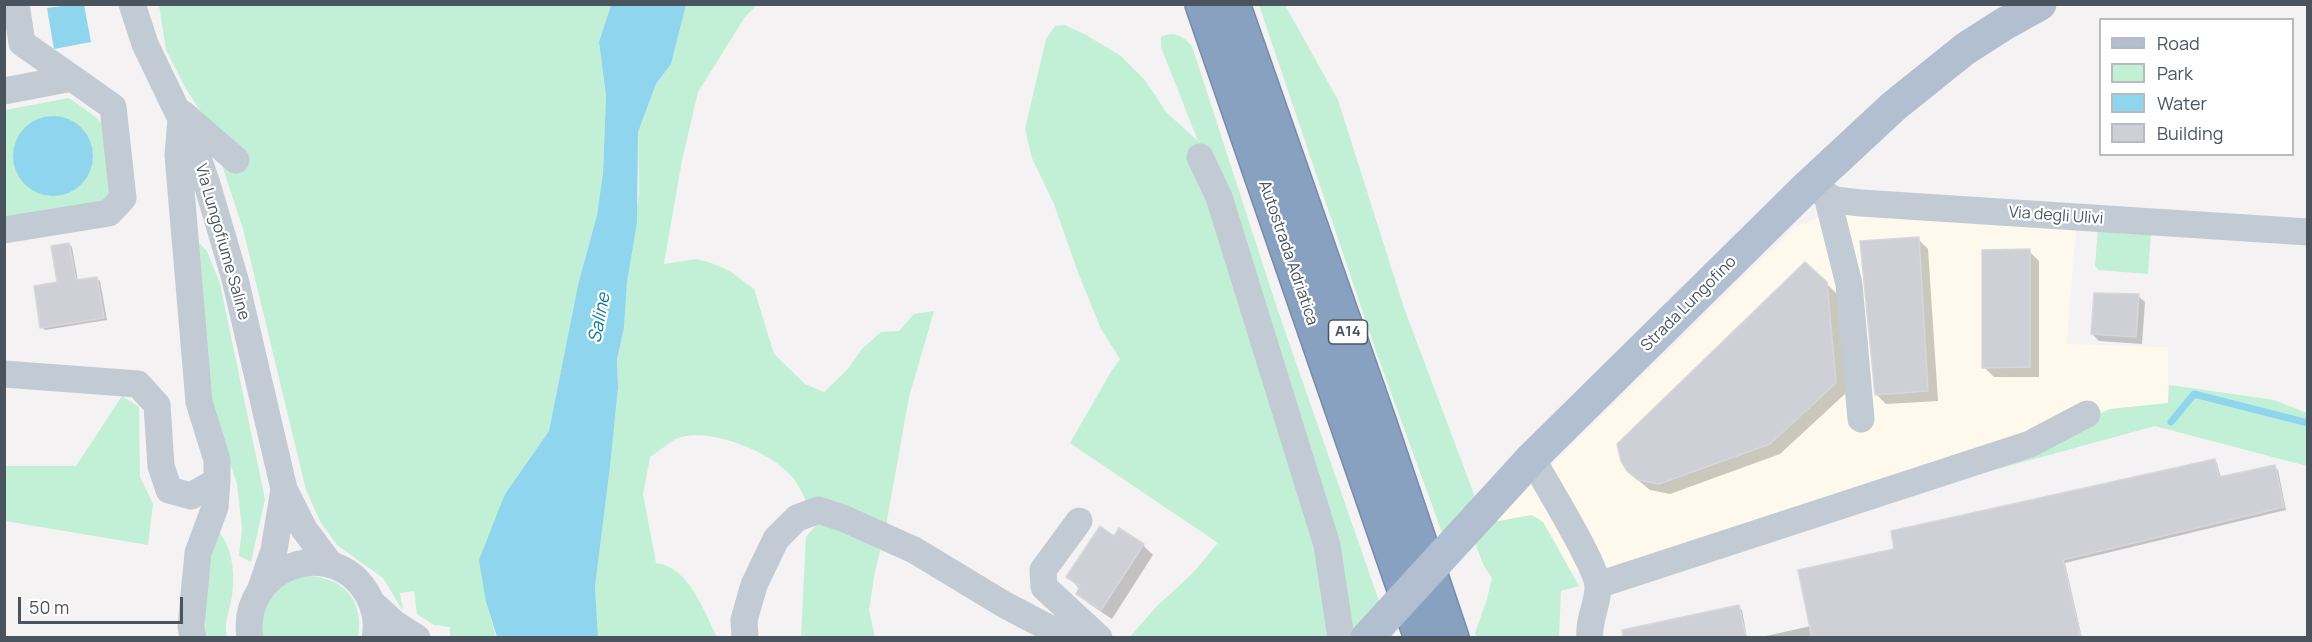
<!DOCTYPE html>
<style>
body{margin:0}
#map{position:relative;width:2312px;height:642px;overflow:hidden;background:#f4f2f2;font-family:Manrope,sans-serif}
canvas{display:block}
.frame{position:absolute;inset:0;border:6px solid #49545f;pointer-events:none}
.legend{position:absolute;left:2099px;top:18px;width:195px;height:138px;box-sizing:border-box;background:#fff;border:2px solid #b6bbbf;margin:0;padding:8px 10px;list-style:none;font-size:18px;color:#49545f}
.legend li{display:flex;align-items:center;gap:12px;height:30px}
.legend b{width:30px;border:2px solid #b6bbbf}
.scale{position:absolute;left:18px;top:597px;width:165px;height:27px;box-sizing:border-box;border:3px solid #49545f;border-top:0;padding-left:8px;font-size:18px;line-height:21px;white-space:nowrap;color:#49545f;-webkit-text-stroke:4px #fff;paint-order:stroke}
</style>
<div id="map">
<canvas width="2312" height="642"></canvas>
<div class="frame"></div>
<ul class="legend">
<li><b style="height:8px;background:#b1bfd0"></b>Road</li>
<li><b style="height:16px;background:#c1f0d6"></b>Park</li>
<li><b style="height:16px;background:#8ed5ed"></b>Water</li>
<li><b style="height:16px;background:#ced0d6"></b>Building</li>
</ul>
<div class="scale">50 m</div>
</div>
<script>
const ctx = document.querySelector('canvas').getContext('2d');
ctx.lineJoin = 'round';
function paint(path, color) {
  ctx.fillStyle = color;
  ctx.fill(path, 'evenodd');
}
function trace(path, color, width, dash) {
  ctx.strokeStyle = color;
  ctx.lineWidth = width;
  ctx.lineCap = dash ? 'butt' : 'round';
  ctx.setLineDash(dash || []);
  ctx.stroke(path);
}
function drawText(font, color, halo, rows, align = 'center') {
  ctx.font = font + ' Manrope,sans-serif';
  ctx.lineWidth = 4.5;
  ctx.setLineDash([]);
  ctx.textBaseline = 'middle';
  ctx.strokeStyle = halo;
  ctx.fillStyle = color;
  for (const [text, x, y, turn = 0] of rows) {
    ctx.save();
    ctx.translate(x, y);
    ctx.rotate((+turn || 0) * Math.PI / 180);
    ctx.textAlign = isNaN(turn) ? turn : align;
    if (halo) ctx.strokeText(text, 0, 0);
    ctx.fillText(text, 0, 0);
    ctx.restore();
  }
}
const commercial = new Path2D(`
 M1844 215 2076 228 2067 344 2168 347V403L2110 409 2080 415 1647 567 1571 571 1551 533 1531 515 1493 522 1795 227 1818 218Z`);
const green = new Path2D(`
 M159 5H611L599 42 606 96 603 173 597 215 578 285 549 431 505 494 486 602 496 637H450V627L434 625 417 614 414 591 400 593 403 611 383 578 337 545 321 523 306 490 243 229 208 123 185 87 166 50Z
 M686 5H757L745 17 698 92 682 160 664 264 697 259 714 264 730 271 754 289 774 354 805 384 824 392 847 370 862 349 881 332 899 331 914 314 934 311 909 397 885 531 875 571 869 610 875 637H801L806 537 817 524C810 510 803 492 794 479 774 453 714 428 681 437 671 440 660 451 650 457L643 494 656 563C690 568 703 610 717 637L598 638 595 587 610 467 618 388 617 359 624 328 627 282 639 193 638 132 656 84 671 64Z
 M1259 5H1285L1338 100 1404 308 1475 497 1444 538 1378 357Z
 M1065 25 1086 35 1121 56 1145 80 1166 112 1198 141 1161 47V37C1174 30 1183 36 1192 46L1277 308 1380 604 1357 629 1342 638 1130 637 1156 607 1192 574 1218 543 1070 443 1112 370 1120 359 1101 329 1079 275 1054 204 1032 158 1025 129 1046 39 1055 26Z
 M69 98 97 118 105 128 115 203 5 226V110Z
 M2098 228 2151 231 2148 274 2099 270 2095 266Z
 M200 244 207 251 220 284 265 499 251 562 239 556 242 529 237 484 221 437 205 403 187 246Z
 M2169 385 2274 400 2307 413V466L2155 426 1815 519 2076 425 2110 409 2168 403Z
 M122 396 139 407 140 477 153 504 148 545 5 521 4 466H76Z
 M1532 515 1543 522 1579 586 1561 591 1559 637H1477L1475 633 1487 599 1492 578 1484 566 1473 538 1493 522Z
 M216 529C233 546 235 573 232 596 230 610 223 623 227 637H206L204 599 210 536Z
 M301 576C340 574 365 598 358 637H263L262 616 275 590Z`);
const water = new Path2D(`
 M69 5H84L91 42 54 49 47 8Z
 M611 5H686L671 64 656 84 638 132 637 222 627 282 624 328 617 359 618 388 610 467 595 587 598 637H497L486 602 479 560 505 494 549 431 578 285 597 215 603 173 606 96 599 42Z
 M13 156a40 40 0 1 1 80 0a40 40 0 1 1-80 0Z`);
const shadow = new Path2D(`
 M1918 239 1928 249 1938 401 1886 404 1876 394Z
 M69 244 72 247 78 281 96 278 100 281 107 320 45 330 42 327 59 283Z
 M2029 251 2039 261V377H1994L1984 367Z
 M1826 283 1837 294 1846 393 1780 454 1670 494 1650 490 1639 481 1628 470Z
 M2138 296 2145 302 2142 344 2099 341 2092 334Z
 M2214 460 2217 463 2221 478 2275 467 2278 470 2286 510 2065 563 2082 638H1757L1811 626 1896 551Z
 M1115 538 1143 545 1153 555 1112 619 1088 603 1078 593 1080 589 1068 577Z
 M1738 607 1742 610 1747 638H1627Z`);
const stream = new Path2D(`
 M2171 422 2194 394 2308 423`);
const building = new Path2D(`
 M1919 237 1928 391 1875 395 1860 241Z
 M69 243 76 280 97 277 104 318 40 328 34 286 57 282 51 246Z
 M2030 249V367L1982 368V250Z
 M1805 262 1827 282 1836 383 1770 444 1659 484 1638 480 1627 471 1621 461 1617 444Z
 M2094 293 2139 294 2136 337 2091 334Z
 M2215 459 2219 477 2275 465 2284 507 2063 560 2081 638H1812L1798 570 1894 549 1891 531Z
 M1100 526 1114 536 1119 528 1144 544 1101 610 1076 594 1080 586 1066 577Z
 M1739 605 1746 638H1623L1622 630Z`);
const minor = new Path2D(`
 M16 4 22 43 72 78
 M132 4 145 44 193 144 207 184 235 279 284 489 304 529 331 565
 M4 91 72 78 113 107 123 198 109 213 4 230
 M183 114 236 160
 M1200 157 1219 197 1327 545 1341 638
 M1809 185 1835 200 1861 203 2308 232
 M1827 196 1849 284 1861 419
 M4 374 138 384 157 405 161 466 169 490 191 496 217 481V460L199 402 178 155 181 119
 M1532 458C1544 481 1598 567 1598 587 1598 604 1588 620 1590 638
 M1079 521 1043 570 1044 587 1099 638
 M1598 585 2030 444 2087 414
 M261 588 274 550 284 489
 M372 603 395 624 417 638
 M193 638 191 626 198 553 215 507 217 481
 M250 638C239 566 335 532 369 597 375 609 378 624 375 638
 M745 638 744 620 754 585 776 539 797 518 819 510 845 519 914 550 1005 605 1068 638`);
const major = new Path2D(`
 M1479 516 1532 458 1809 185 1894 106 1965 49 2004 24 2040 4`);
const highway = new Path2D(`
 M1202 4 1421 638
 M1233 4 1380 424 1452 638`);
const majorBridge = new Path2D(`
 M1367 638 1479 516`);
const shields = [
 [1348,332,39]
];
const shieldNames = [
 ["A14",1348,332]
];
const streetNames = [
 ["Via degli Ulivi",2056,216,4],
 ["Via Lungofiume Saline",222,242,74],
 ["Autostrada Adriatica",1288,253,71],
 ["Strada Lungofino",1689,304,-45]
];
const waterNames = [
 ["Saline",600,318,-79]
];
paint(commercial, '#fdf9ed');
paint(green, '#c1f0d6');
paint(water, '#8ed5ed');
paint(shadow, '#0003');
trace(stream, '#8ed5ed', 7);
paint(building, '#ced0d6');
trace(building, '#d6d7dd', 1.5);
trace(highway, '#748cac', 36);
trace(minor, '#c2cbd3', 27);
trace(major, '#b1bfd0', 33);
trace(highway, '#89a1c0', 33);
trace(majorBridge, '#b1bfd0', 33);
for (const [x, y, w] of shields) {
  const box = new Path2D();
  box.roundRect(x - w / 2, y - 12, w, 24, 4.5);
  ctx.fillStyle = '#fff';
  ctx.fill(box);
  trace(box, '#49545f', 1.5);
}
drawText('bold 15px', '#49545f', null, shieldNames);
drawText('16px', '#49545f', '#fff', streetNames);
drawText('italic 18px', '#0c7aa0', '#fff', waterNames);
</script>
